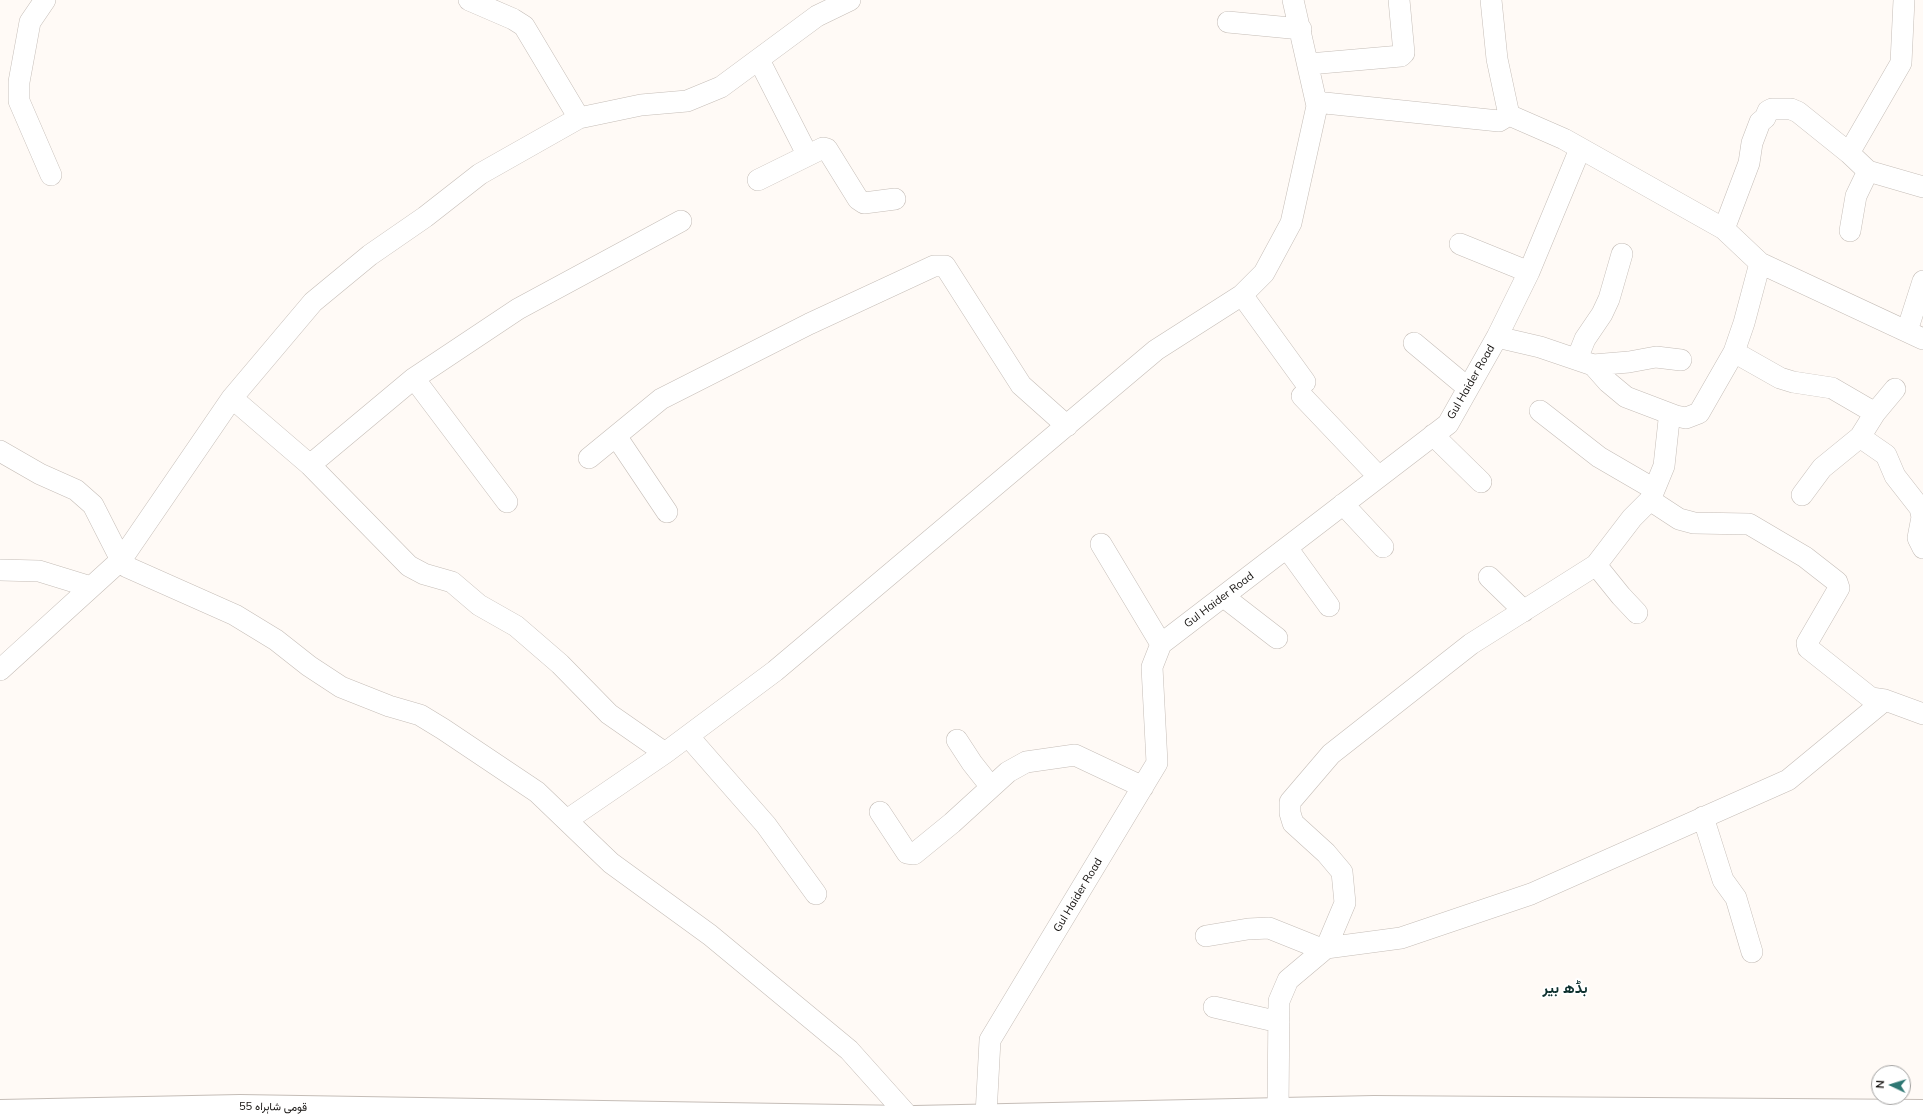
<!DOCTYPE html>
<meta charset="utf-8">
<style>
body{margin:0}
#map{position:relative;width:1923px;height:1117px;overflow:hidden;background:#fffaf6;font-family:Mulish,sans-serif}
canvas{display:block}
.north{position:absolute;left:1871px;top:1065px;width:40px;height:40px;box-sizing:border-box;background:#fff;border:1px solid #a09f9e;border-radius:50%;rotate:274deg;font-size:11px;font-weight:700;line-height:16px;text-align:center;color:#120f0d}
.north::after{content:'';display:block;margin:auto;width:14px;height:18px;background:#2e7773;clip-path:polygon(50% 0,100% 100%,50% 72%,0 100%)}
</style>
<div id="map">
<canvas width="1923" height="1117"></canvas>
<div class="north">N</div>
</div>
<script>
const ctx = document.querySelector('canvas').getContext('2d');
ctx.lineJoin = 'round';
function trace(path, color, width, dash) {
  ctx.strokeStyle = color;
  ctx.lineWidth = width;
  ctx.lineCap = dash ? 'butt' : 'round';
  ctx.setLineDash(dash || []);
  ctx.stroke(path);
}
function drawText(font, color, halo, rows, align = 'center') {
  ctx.font = font + ' Mulish,Vazirmatn,sans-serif';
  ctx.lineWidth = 4;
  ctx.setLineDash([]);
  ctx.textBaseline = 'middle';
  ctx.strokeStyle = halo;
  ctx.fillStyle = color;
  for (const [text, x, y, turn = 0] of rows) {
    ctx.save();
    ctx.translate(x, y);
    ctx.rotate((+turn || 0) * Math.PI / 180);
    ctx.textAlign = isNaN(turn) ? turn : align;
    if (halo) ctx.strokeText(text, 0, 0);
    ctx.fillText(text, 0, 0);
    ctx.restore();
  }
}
const minor = new Path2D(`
 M45 0 30 22 19 82V101L51 175
 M469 0 513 19 524 26 579 118
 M1293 0 1317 106
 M1491 0 1497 59 1509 115 1564 139 1724 229 1760 263 1923 339
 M1228 22 1301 29
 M759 60 807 154
 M1309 64 1401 56 1404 53 1399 0
 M1849 153 1901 63 1904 0
 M758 180 823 148 827 149 858 199 864 203 895 199
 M1724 229 1749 163 1752 143 1760 122 1765 118 1768 111 1772 109H1791L1798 112 1849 153 1868 171 1923 187
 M1850 231 1856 196 1868 171
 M1460 244 1529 272
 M1242 295 1305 382
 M1907 331 1923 281
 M1497 337 1540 347 1593 365 1629 362 1656 357 1681 360
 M1414 343 1468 388
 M1734 352 1780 378 1793 382 1832 388 1875 413
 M1577 359 1585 339 1602 314 1609 299 1622 254
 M1593 365 1608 382 1626 397 1676 416
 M413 379 518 309 681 221
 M1302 396 1379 477
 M232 398 310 465 409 566 424 574 452 582 479 605 516 626 560 664 609 714 665 753
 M1540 411 1599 457 1654 489
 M1433 435 1481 482
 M616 436 667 512
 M1860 437 1886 455 1895 476 1920 508 1922 517 1918 538 1923 548
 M0 451 40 474 76 490 93 505 121 560 127 567 235 615 276 640 309 666 341 687 389 706 420 715 443 729 537 792 611 863 710 935 849 1050 909 1117
 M589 458 661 399 809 324 934 266H945L1021 385 1067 426
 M310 465 413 379 419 385 507 502
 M1802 495 1822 468 1860 437 1875 413 1895 389
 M1650 500 1679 519 1694 523 1749 524 1805 557 1837 582 1839 588 1807 643 1808 648 1871 698 1885 700 1923 714
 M1343 504 1383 547
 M1101 544 1161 644
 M1287 548 1329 606
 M1596 565 1621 596 1637 613
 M0 570 39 571 91 587
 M1489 577 1524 611
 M1224 597 1277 638
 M0 670 121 560 232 398 313 302 370 255 425 217 480 174 579 118 641 105 687 101 721 87 817 16 850 0
 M688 736 766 825 816 894
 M957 740 972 763 991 787
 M880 812 907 853 914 854 952 823 1008 772 1026 762 1075 755 1143 787
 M1703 817 1723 880 1736 898 1752 952
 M567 820 665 753 775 671 1156 350 1242 295 1264 273 1291 223 1317 106 1325 103 1499 121 1509 115
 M1206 936 1248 929 1269 928 1324 950
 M1326 948 1401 938 1531 894 1788 780 1885 700
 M1214 1007 1279 1022
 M1278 1109 1279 1001 1288 980 1326 948 1345 903 1342 872 1326 853 1293 823 1290 813V802L1331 754 1471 644 1596 565 1632 518 1650 500 1664 466 1669 420 1676 416 1686 418 1699 413 1734 352 1744 323 1760 263
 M986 1115 990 1040 1157 763 1152 667 1161 644 1448 424 1497 337 1529 272 1580 149`);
const highway = new Path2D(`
 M0 1111 240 1106 906 1117
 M915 1117 1374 1107 1923 1111`);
const streetNames = [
 ["Gul Haider Road",1471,382,-60],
 ["Gul Haider Road",1219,600,-37],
 ["Gul Haider Road",1078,895,-59],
 ["قومی شاہراہ 55",273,1107,1]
];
const districtNames = [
 ["بڈھ بیر",1565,988]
];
trace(minor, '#c5bdb7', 22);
trace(highway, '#c5bdb7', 24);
trace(minor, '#fff', 21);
trace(highway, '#fff', 22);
drawText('11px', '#120f0d', '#fff', streetNames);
drawText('bold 15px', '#0d302e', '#fff', districtNames);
</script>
